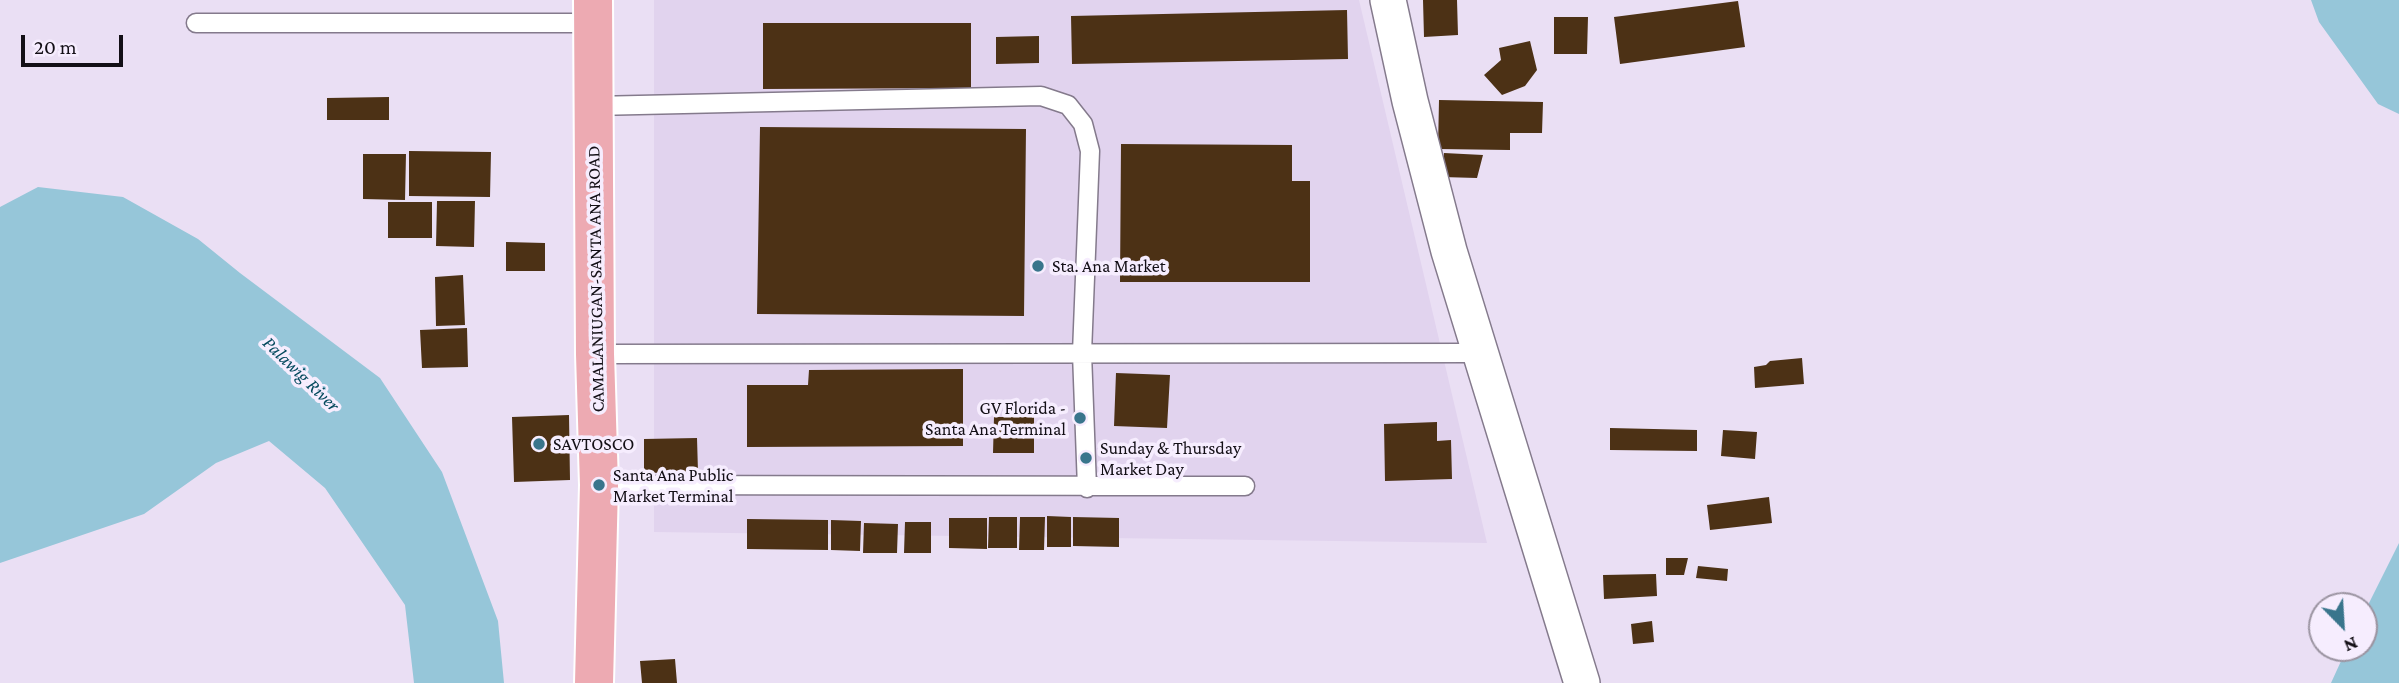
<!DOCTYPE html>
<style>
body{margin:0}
#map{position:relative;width:2399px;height:683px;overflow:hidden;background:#eadff4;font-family:"Crimson Pro",serif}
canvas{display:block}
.north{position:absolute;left:2308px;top:592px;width:70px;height:70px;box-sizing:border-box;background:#f6edfe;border:2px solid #9b94a1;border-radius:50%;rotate:156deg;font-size:19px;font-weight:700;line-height:28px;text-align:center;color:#130f16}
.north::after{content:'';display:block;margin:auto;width:24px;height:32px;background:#39758c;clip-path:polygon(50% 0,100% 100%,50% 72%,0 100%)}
.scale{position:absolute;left:21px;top:35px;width:102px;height:32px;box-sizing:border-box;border:4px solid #130f16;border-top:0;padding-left:9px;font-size:21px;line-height:24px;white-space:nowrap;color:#130f16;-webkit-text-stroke:5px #f6edfe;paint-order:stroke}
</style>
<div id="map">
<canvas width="2399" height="683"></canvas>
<div class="north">N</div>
<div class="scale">20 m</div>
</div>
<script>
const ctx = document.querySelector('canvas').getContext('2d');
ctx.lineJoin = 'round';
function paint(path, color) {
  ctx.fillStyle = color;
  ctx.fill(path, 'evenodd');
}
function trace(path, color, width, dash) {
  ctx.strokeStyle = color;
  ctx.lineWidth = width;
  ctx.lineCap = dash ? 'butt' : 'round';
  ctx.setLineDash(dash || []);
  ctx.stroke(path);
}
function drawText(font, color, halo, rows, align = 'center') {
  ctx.font = font + ' "Crimson Pro",serif';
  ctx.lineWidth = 7;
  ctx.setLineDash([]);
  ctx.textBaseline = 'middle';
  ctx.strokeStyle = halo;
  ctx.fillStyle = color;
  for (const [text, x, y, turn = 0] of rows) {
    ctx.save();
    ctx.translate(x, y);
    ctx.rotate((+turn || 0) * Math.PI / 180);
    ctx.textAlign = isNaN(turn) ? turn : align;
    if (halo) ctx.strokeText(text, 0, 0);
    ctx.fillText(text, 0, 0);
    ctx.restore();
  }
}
const built = new Path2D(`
 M654 0H1359L1487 543 654 532Z`);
const water = new Path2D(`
 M2311 0H2399V114L2378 104 2319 22Z
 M38 187 123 197 198 239 240 273 380 378 442 472 498 621 504 683H414L405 605 325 488 269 441 216 463 144 514 0 563V207Z
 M2399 543V683H2331L2347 648H2364V613Z`);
const building = new Path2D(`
 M1423 0H1457L1458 35 1424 37Z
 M1738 1 1745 47 1620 64 1614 17Z
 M1347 10 1348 59 1072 64 1071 16Z
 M1554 17H1588L1587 54H1554Z
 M763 23H971V88L763 89Z
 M1039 36V63L996 64V37Z
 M1530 41 1537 70 1525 86 1502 95 1484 75 1501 60 1499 48Z
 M389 97V120H327V98Z
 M1439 100 1543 102 1542 133H1510V150L1438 149Z
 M760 127 1026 129 1024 316 757 314Z
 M1121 144 1292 145V181H1310V282H1120Z
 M409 151 491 152 490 197 409 196Z
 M1444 153 1483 155 1477 178 1442 177Z
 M363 154H406L405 200 363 199Z
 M437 201H475L474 247 436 246Z
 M388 202H432V238H388Z
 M506 242 545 243V271H506Z
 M463 275 465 325 436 326 435 277Z
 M467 328 468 367 422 368 420 330Z
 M1802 358 1804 384 1755 388 1754 367 1766 365 1770 361Z
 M963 369V446L747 447V385H808L809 370Z
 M1116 373 1170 375 1167 428 1114 426Z
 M569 415 570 480 514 482 512 417Z
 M994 417H1034V453H993Z
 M1437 422V441L1451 440 1452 479 1385 481 1384 424Z
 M1610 428 1697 430V451L1610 450Z
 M1723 430 1757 432 1755 459 1721 456Z
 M697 438 698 472 644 473V439Z
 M1769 497 1772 523 1710 530 1707 505Z
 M1047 516 1071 517V547H1047Z
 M989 517H1017V548H988Z
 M1020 517H1045L1044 550H1019Z
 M1073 517 1119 518V547L1073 546Z
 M949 518H987V549L949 548Z
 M747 519 828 520V550L747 549Z
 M831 520 861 521 860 551 831 550Z
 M905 522H931V553H904Z
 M864 523 898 524 897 553H863Z
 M1666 558H1688L1684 575H1666Z
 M1698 566 1728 569 1727 581 1696 578Z
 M1656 574 1657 596 1604 599 1603 575Z
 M1652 621 1654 642 1633 644 1631 624Z
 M675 659 677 683H642L640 661Z`);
const lane = new Path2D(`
 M196 23H593
 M594 106 1041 96 1068 105 1083 124 1090 151 1082 353 1087 488
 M595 354 1480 353
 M599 485 1245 486`);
const street = new Path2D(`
 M1388 0 1410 101 1449 251 1582 683`);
const primary = new Path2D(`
 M593 0 595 354 599 485 594 683`);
const markers = [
 [1038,266,7,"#39758c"],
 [1080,418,7,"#39758c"],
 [539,444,7,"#39758c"],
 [1086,458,7,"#39758c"],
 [599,485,7,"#39758c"]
];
const poiNames = [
 ["Sta. Ana Market",1052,266],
 ["GV Florida -",1066,408,"right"],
 ["Santa Ana Terminal",1066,429,"right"],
 ["SAVTOSCO",553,444],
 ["Sunday & Thursday",1100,448],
 ["Market Day",1100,469],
 ["Santa Ana Public",613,475],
 ["Market Terminal",613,496]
];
const streetNames = [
 ["CAMALANIUGAN-SANTA ANA ROAD",596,279,-91]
];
const waterNames = [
 ["Palawig River",301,374,44]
];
paint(built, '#e1d3ee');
paint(water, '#96c6d9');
paint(building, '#4c3115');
trace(lane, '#847a8c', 21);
trace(street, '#847a8c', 38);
trace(primary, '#fff', 42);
trace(lane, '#fff', 18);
trace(street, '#fff', 35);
trace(primary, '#edaab2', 38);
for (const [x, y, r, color] of markers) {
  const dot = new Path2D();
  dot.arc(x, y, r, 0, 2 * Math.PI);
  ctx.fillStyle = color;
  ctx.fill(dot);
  trace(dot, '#f6edfe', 2.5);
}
drawText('18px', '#130f16', '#f6edfe', poiNames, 'left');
drawText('18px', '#130f16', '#f6edfe', streetNames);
drawText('italic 19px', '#04495d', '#f6edfe', waterNames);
</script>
